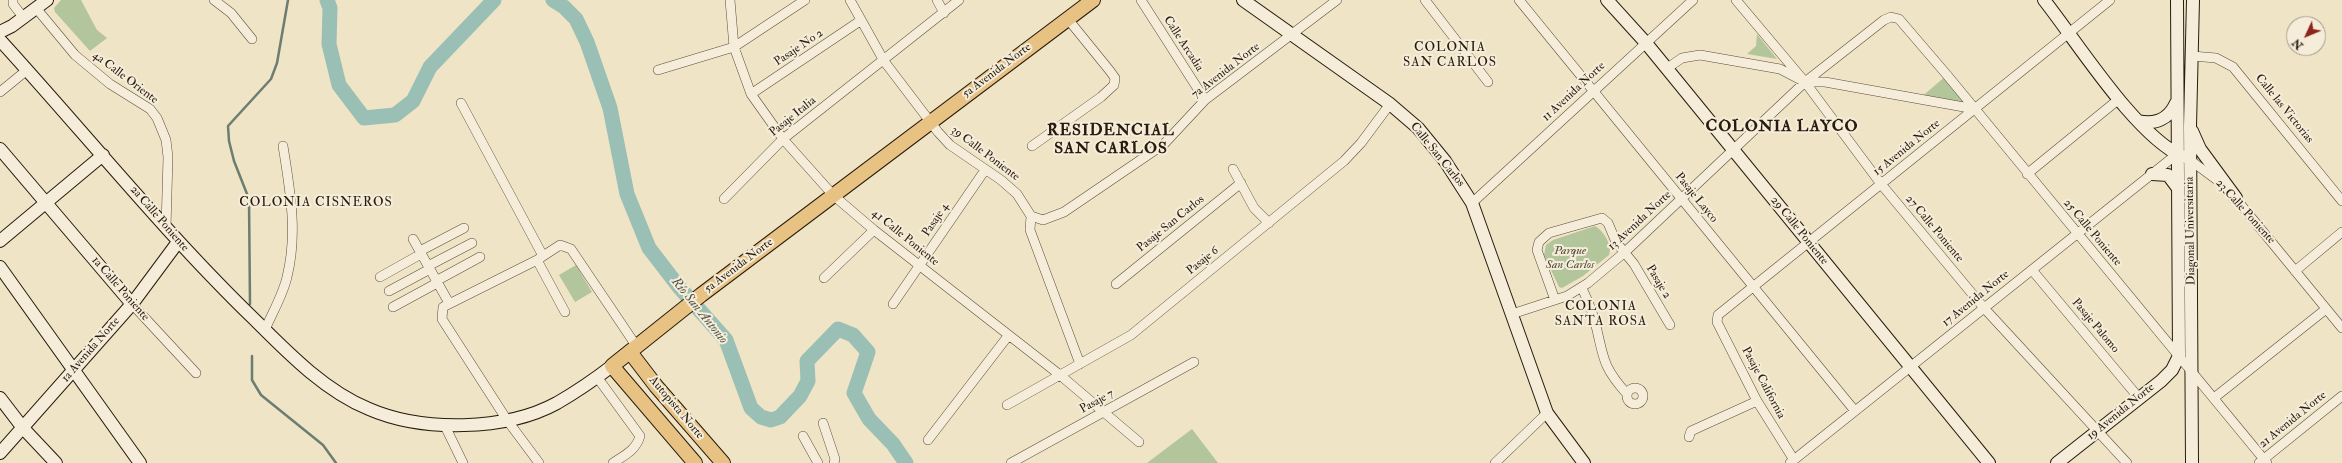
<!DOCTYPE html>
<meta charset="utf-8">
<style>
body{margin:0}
#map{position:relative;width:2342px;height:463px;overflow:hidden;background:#efe4c6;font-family:"IM FELL Double Pica",serif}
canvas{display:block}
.north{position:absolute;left:2286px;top:16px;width:40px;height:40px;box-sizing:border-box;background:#f5edda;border:1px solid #a39988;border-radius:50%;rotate:226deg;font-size:11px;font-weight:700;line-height:16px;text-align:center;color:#281b0d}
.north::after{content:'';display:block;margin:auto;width:14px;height:18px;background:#8f2418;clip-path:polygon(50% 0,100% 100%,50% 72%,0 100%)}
</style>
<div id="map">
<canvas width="2342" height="463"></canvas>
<div class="north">N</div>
</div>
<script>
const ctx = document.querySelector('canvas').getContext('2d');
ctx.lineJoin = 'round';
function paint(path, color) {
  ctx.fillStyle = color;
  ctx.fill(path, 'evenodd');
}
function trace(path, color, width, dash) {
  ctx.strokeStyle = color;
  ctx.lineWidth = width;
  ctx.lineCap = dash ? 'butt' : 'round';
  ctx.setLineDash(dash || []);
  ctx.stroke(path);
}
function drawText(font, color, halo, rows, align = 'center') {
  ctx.font = font + ' "IM FELL Double Pica",serif';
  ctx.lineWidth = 4;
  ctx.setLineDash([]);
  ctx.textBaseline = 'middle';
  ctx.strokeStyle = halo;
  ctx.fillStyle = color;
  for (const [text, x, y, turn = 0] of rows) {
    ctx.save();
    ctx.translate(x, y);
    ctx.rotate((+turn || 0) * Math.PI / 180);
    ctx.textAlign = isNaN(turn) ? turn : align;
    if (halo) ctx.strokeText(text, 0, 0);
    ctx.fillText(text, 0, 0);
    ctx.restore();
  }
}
const green = new Path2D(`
 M61 0H81L97 30 107 38 90 51 55 12 54 8Z
 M1757 34 1777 59 1747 54 1756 46Z
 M1947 75 1975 109 1919 99Z
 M1595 226C1603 230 1613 246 1609 255L1583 276 1562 288 1559 287 1544 255 1546 245 1553 240Z
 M576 265 592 292 575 302 559 275Z
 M1192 429 1218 463H1147Z`);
const stream = new Path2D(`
 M250 304 249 199 234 161 229 141 228 126 271 79 277 63 288 0
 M252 356V380L261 395 323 445 336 463`);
const river = new Path2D(`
 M327 0 330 8 329 44 339 85 364 118 395 115 413 101 430 67 494 0
 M553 0 564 7 576 19 587 42 610 108 627 194 649 248 679 287 726 340 751 408 761 417 771 420 780 417 800 396 808 381 807 361 838 329 853 335 868 352 854 393 869 419 893 444 906 463`);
const street = new Path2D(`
 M13 0V4L23 17
 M214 0 231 13 252 39
 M730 0 734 47 751 94 783 139 833 195 874 230 1060 375 1139 442
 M850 0 884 61 938 132 950 145 1001 180 1017 194 1031 216 1043 220 1064 212 1164 144 1205 100 1337 0
 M937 0 944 13
 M1141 0 1205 100
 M1425 0 1488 82
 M1519 0 1855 411
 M1736 0 1805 82 1881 184 1984 308 2127 463
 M36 8 75 55 110 84 150 109 157 118 166 140 168 157 166 228
 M2192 56 2216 58 2233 67 2342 201
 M1666 69 1682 58 1700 55 1780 69 1805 82H1825L1975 109
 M658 70 734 47 805 0
 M0 92 27 70
 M751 94 860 21
 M461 103 543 256
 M1032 146 1101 97 1114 85 1115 78 1110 71 1067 18
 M2190 160 2221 183
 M1233 169 1254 208 1269 223
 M2027 174 2119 99
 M2232 194 2342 328
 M724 199 783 139 959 0
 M1472 203 1693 0
 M1031 216 1030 230 1080 364
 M413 239 449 303
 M420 251 464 228
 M537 260 565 312
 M428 266 472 243
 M2032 270 2139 398
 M2295 271 2342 232
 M380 277 421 254
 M824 278 874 230
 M436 281 480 257
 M1116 284 1241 183
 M1582 288C1587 299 1592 310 1595 322 1604 357 1601 365 1627 394
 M389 291 430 269
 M1555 300 1537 250 1539 242 1549 233 1602 218 1608 223 1616 242 1634 264 1670 325
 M132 304 196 373
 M893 304 985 170
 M393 307 437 283
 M1512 314 1567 296 1588 283 1625 252 1805 82 1884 20 1891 17 1899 19 1947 75 2267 463
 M265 330C272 313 283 295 287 277 298 233 290 190 283 146
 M597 377 640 436C636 450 625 455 613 463
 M1627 396a8 8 0 1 1 16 0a8 8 0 1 1-16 0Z
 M2214 398 2326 309
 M1007 405 1131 335 1344 161 1361 143 1390 104
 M823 423 835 459 834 463
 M445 426 463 463
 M803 436 818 463
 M1689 437 1691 431 1757 401
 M928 440 1008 336
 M1794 460 1757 401 1717 322 1718 315 2110 0
 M539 463 507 420 442 319 443 307 537 260 560 245 571 249 637 347
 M1011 463 1194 362
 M1495 463 1547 413
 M1790 463 2177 154
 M2259 463 2342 396`);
const secondary = new Path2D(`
 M1243 0 1390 104 1418 128 1445 161 1472 203 1547 413 1584 463
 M1607 0 1646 43 1989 463
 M2044 0C2078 43 2135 135 2183 157
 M0 32 12 26 47 0
 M0 40C85 133 164 232 255 320 288 353 325 391 369 409 422 432 506 431 557 403 576 392 595 379 612 366
 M2138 121C2155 125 2169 119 2176 103
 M2192 131 2200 149 2236 198
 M0 149 132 304
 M2152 174 2168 175 2177 187
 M0 241 103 155
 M0 267 140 463
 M0 398 23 428 56 463
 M0 453 132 304 178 242
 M2057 463 2161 381 2172 370 2179 356 2177 0
 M2192 463 2190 126 2193 0`);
const primary = new Path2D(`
 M630 352 656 386 723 463
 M695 463 612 366 701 295 1093 0`);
const streetNames = [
 ["Calle Arcadia",1183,44,57],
 ["Pasaje No 2",799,48,-34],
 ["5a Avenida Norte",997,71,-37],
 ["7a Avenida Norte",1226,71,-38],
 ["4a Calle Oriente",125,78,37],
 ["11 Avenida Norte",1574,92,-43],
 ["Calle las Victorias",2284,109,51],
 ["Pasaje Italia",793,117,-39],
 ["15 Avenida Norte",1907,148,-39],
 ["39 Calle Poniente",985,154,37],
 ["Calle San Carlos",1437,155,51],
 ["Pasaje Layco",1696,198,51],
 ["23 Calle Poniente",2245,212,48],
 ["2a Calle Poniente",159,219,49],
 ["Pasaje 4",936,220,-56],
 ["13 Avenida Norte",1640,221,-43],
 ["Pasaje San Carlos",1171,224,-39],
 ["27 Calle Poniente",1934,229,50],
 ["29 Calle Poniente",1799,231,51],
 ["Diagonal Universitaria",2191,231,-91],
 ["25 Calle Poniente",2092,233,50],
 ["41 Calle Poniente",905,238,39],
 ["Pasaje 6",1203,261,-39],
 ["5a Avenida Norte",739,266,-37],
 ["Pasaje 2",1658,282,59],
 ["1a Calle Poniente",120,289,49],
 ["17 Avenida Norte",1976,299,-39],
 ["Pasaje Palomo",2095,326,50],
 ["1a Avenida Norte",91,350,-49],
 ["Pasaje California",1763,383,62],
 ["Pasaje 7",1097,402,-29],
 ["Autopista Norte",676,408,50],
 ["19 Avenida Norte",2121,412,-39],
 ["21 Avenida Norte",2293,420,-39]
];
const parkNames = [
 ["Parque",1570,251],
 ["San Carlos",1570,265]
];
const neighbourhoodNames = [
 ["COLONIA",1450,48],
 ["SAN CARLOS",1450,63],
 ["COLONIA CISNEROS",316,203],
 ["COLONIA",1601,307],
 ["SANTA ROSA",1601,322]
];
const waterNames = [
 ["Río San Antonio",699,311,51]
];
const districtNames = [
 ["COLONIA LAYCO",1782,128],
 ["RESIDENCIAL",1111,132],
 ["SAN CARLOS",1111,150]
];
paint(green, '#b3c59a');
trace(stream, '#6c7d71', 2.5);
trace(river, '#9abfb4', 15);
trace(street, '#5a4d3b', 10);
trace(secondary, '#281b0d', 14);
trace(primary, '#281b0d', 16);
trace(street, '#f5edda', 9);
trace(secondary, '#f5edda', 12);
trace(primary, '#e8c283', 14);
drawText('12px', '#281b0d', '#f5edda', streetNames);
drawText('italic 12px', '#524e37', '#f5edda', parkNames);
ctx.letterSpacing = '1px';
drawText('13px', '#281b0d', '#f5edda', neighbourhoodNames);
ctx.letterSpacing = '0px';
drawText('italic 13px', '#505447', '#f5edda', waterNames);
ctx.letterSpacing = '1px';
drawText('bold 16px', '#281b0d', '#f5edda', districtNames);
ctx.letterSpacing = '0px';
</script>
